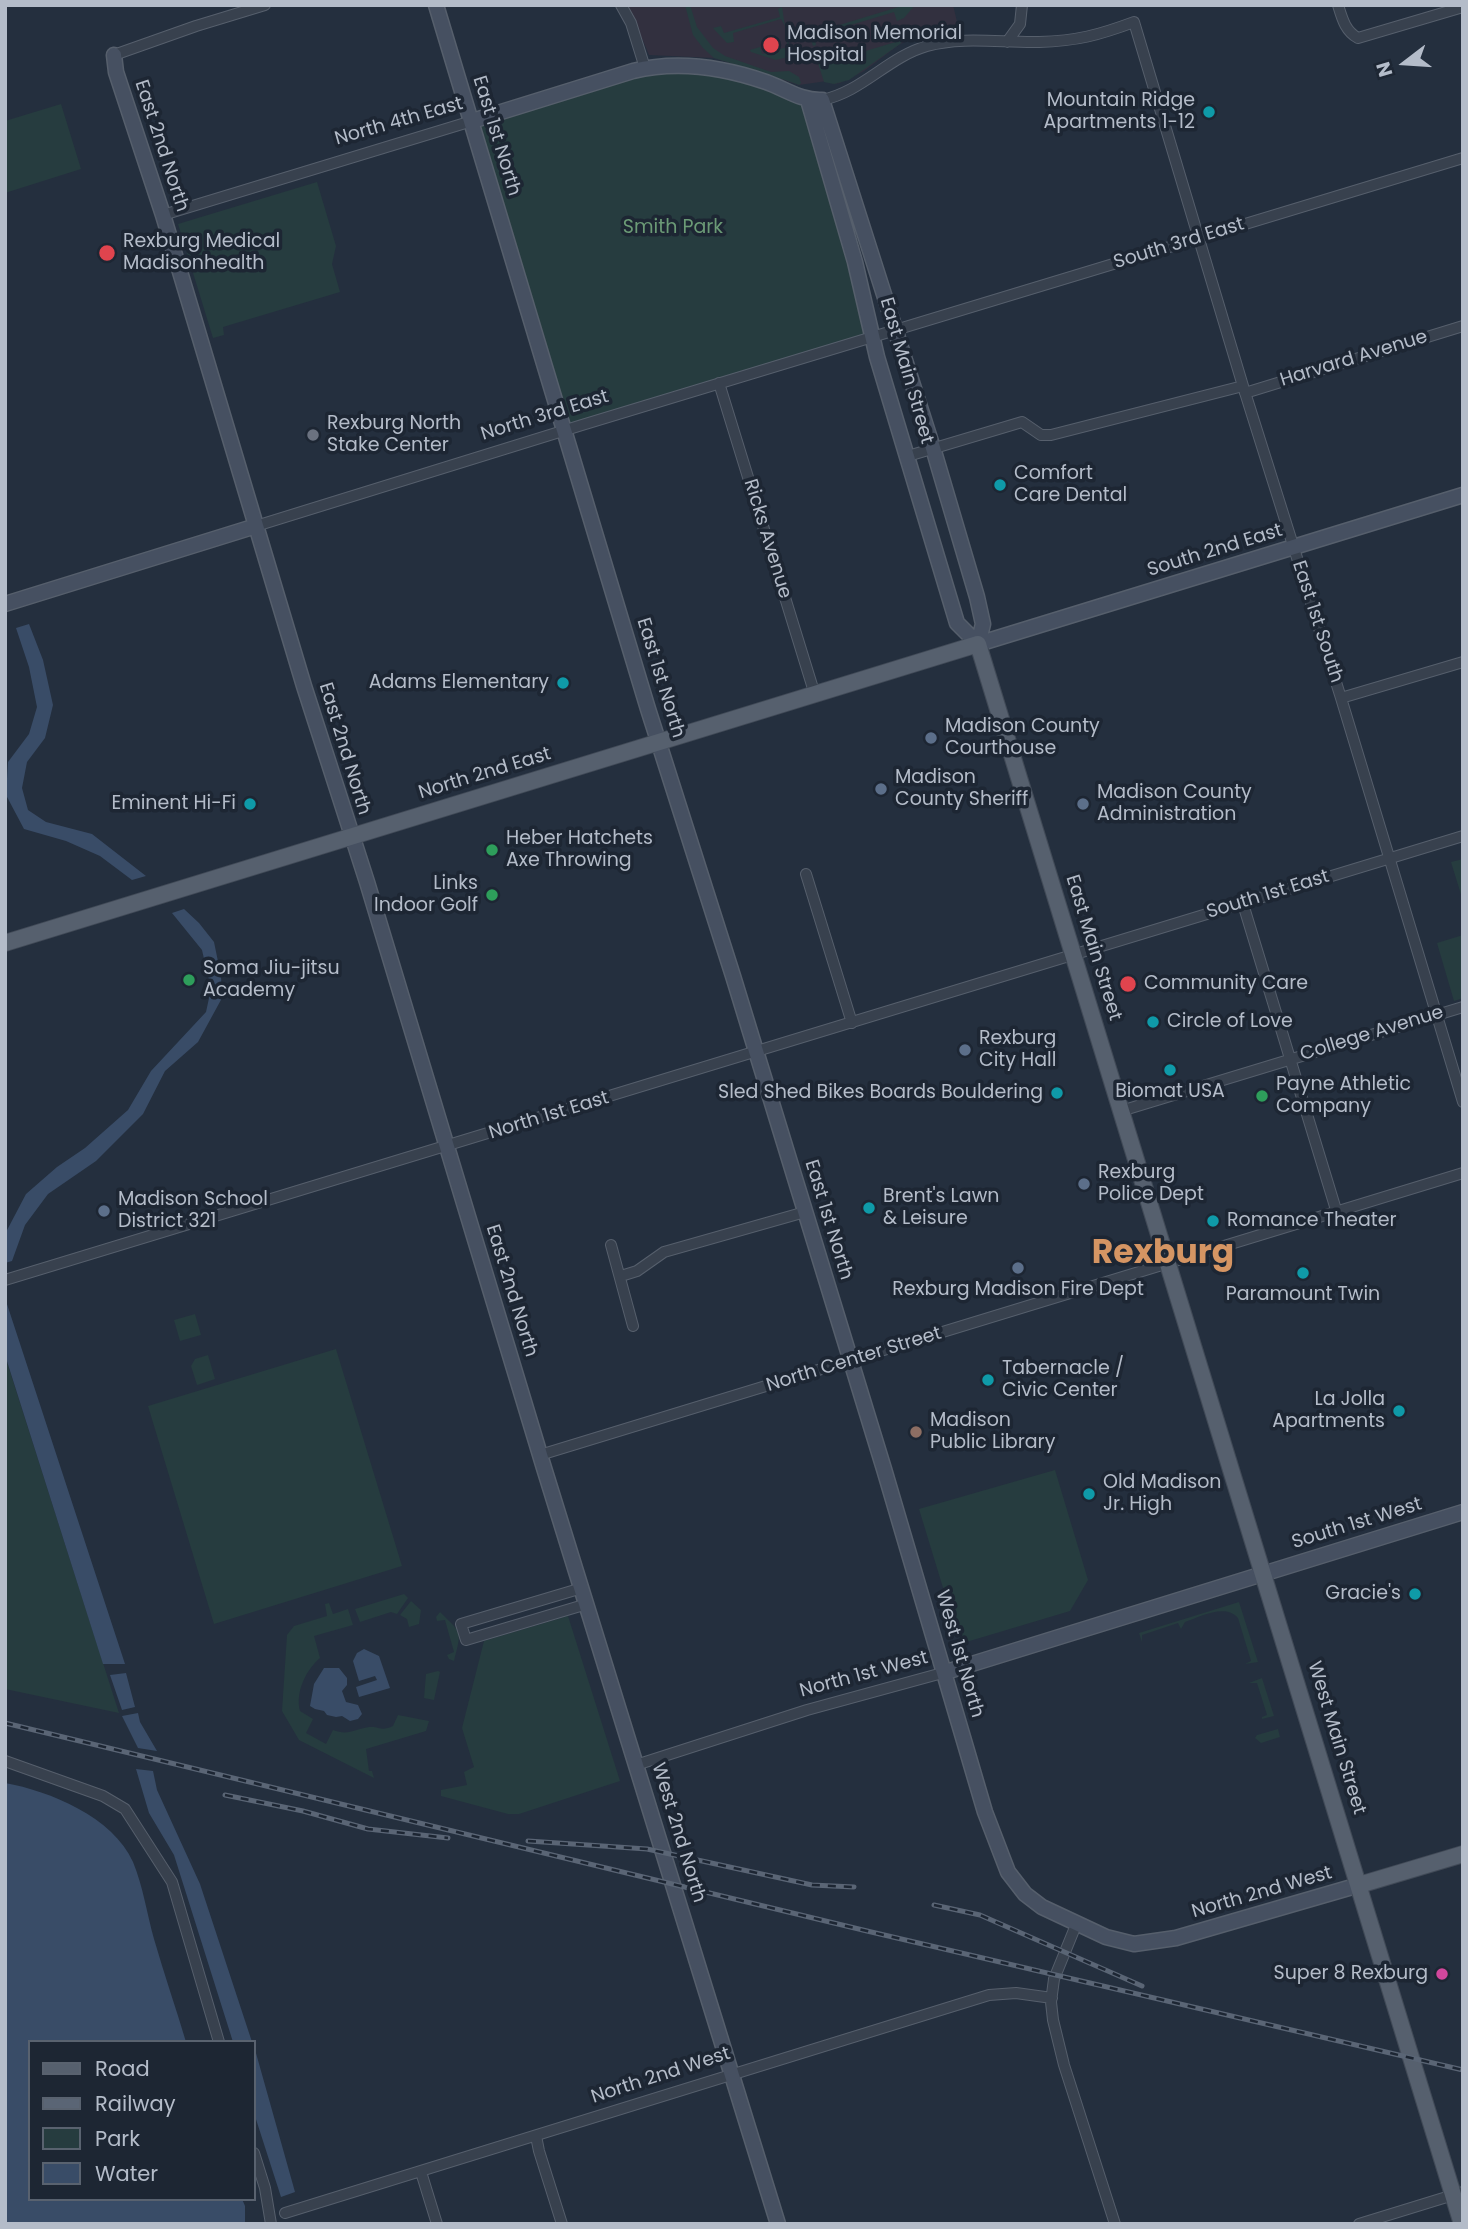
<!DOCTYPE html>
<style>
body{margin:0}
#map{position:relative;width:1468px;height:2229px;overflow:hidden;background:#242f3e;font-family:Poppins,sans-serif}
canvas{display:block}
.frame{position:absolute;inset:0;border:7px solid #b4bcc9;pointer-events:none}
.legend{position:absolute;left:28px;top:2040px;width:228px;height:161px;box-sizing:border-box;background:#1d2633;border:2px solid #59626f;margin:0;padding:9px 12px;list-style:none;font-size:21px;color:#b4bcc9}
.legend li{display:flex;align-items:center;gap:14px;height:35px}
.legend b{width:35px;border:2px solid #59626f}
.north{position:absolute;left:1370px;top:28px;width:70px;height:70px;-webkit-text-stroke:5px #1d2633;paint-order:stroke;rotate:253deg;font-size:19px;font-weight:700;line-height:28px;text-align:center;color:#b4bcc9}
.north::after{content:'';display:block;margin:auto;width:24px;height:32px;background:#b4bcc9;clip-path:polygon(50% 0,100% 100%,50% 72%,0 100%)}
</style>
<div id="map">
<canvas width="1468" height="2229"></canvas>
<div class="frame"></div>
<ul class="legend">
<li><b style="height:9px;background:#56606e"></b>Road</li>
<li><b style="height:9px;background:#5a6575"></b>Railway</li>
<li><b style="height:19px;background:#263c3f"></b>Park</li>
<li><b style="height:19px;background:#394c67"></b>Water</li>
</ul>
<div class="north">N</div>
</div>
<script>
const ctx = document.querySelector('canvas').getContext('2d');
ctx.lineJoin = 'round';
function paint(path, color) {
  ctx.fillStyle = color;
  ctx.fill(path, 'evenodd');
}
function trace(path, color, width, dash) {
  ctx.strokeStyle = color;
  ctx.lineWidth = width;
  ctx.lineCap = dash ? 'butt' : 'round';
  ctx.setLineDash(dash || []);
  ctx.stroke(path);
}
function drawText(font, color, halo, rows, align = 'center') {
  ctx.font = font + ' Poppins,sans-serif';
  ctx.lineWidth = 7;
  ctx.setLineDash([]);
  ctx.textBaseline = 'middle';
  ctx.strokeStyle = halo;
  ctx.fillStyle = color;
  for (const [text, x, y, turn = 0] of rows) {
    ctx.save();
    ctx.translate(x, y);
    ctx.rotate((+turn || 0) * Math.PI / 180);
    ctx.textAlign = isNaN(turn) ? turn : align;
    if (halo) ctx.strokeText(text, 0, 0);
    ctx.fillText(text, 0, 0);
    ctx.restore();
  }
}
const medical = new Path2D(`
 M628 5H953L959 30 947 33 926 34 900 44 864 71 840 83 834 84 827 81 799 85 714 58 649 55Z`);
const green = new Path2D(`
 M685 5H690L697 27 713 48 725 56 771 72 789 71 799 77 801 83 799 85 791 82 714 58 703 48 693 35Z
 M905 5H915L904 18 897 21 894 12 814 36 816 45 813 46 807 27 811 26 813 33Z
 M782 7 785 26 781 19 733 33 734 42 727 43 713 28 721 26 724 33 780 17 778 9Z
 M901 32 903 40 900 44 849 80 834 84 824 82 816 57 819 56 822 64 899 41 898 33Z
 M788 38 790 51 788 57 776 60 751 52 750 50 760 47 762 54 788 47 786 39Z
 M728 70 807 104 874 337 565 430 472 121 633 71Z
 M61 104 81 169 5 193V121Z
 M317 182 336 246 332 264 340 292 223 327 224 335 213 338 178 224Z
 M1463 859V901L1451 862Z
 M1463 935V998L1454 1001 1437 943Z
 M195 1314 201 1335 180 1341 174 1320Z
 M336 1349 402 1566 214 1624 148 1406Z
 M208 1355 215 1379 197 1385 191 1366 195 1359Z
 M5 1356 119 1713 5 1689Z
 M1055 1470 1088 1580 1070 1611 963 1643 958 1637 919 1509Z
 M404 1594 408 1598 397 1614 391 1612 360 1622 355 1609Z
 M411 1601 421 1610 419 1624 409 1627 407 1619 400 1615Z
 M1239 1602 1258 1662 1245 1664 1251 1661 1238 1618C1225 1603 1200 1617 1185 1622L1181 1629 1178 1623 1142 1635V1642L1139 1633Z
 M329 1603 333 1614 348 1609 353 1625 314 1636 320 1658C306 1670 295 1692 300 1711L313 1719 306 1733 326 1744 333 1730C348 1736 355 1729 369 1727 380 1726 381 1732 393 1726L398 1715 429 1721 426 1731 366 1749 369 1771H372L374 1778 299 1740 282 1711 287 1635 294 1626 327 1616 325 1604Z
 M440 1612C462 1634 462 1630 454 1661L449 1659 447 1655 454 1652 445 1620 437 1621 436 1617Z
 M568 1616 620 1781 519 1814H508L441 1796V1790L467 1785 464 1772 474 1767 462 1728 484 1641Z
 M438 1671 440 1672 434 1700 424 1698 426 1674Z
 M1262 1678 1274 1716 1262 1719V1717L1267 1715 1257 1683H1249Z
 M1278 1729 1280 1737 1261 1743 1255 1738 1257 1735Z`);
const water = new Path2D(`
 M29 624 43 660 53 705 45 738 27 762 22 788 28 810 46 822 92 834 146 876 132 880 100 856 66 841 24 829 6 795 8 762 29 734 37 707 29 667 16 628Z
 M184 909 199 923 214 942 221 976 222 998 198 1042 165 1071 143 1114 96 1161 48 1194 25 1225 12 1261 5 1263V1234L26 1194 57 1167 85 1148 128 1110 151 1071 206 1012 211 989 202 950 172 913Z
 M5 1298 125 1664H103L5 1355Z
 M364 1649 379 1656 390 1688 359 1697 356 1687 377 1680 375 1676 359 1681 353 1661 357 1653Z
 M324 1668H339L347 1678V1685L342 1691 346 1702 358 1705 362 1714 358 1719 350 1721 342 1716 336 1717 327 1715 324 1711 315 1709 310 1706 314 1684Z
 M126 1673 135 1707 122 1710 110 1675Z
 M138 1713 140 1722 157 1751 138 1748 122 1716Z
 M136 1769 153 1771 157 1790 200 1884 252 2042H233L174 1855 149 1813Z
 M5 1783C50 1791 113 1817 133 1862 143 1886 147 1914 154 1939 164 1974 176 2008 186 2042H30V2199H242L245 2206V2224H5Z
 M254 2046 295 2192 281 2197 254 2113Z`);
const street = new Path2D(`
 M621 5 631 23 645 68
 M1338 5C1342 18 1345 31 1358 38L1463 7
 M1007 42 1020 24 1022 5
 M114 55 196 26 265 5
 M822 100C862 92 888 57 927 46 962 36 1003 43 1039 42 1077 41 1099 35 1134 22L1243 386 1341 698 1463 1102
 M163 215 472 121
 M719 383 815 695
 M1245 393 1463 326
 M908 456 1022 422 1041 435H1051L1243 386
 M256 526 582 425 1463 158
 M1341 698 1463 662
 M806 874 852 1023
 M1243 904 1337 1213
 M1121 1111 1463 1007
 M611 1245 633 1326
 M621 1276 637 1271 664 1252 805 1212
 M5 1280 1463 836
 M540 1455 1463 1173
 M582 1588 461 1624 466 1640 587 1604
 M5 1761 103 1796 125 1809 172 1882 219 2042
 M636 1765 807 1710 946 1672
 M1076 1925 1054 1979 1051 2002 1053 2020 1064 2065 1115 2224
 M536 2136 539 2151 562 2224
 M254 2153 265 2188 271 2224
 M421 2172 437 2224
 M285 2213 989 1995 1016 1993 1052 1998
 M1359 2224 1463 2192`);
const secondary = new Path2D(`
 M436 5 648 709 733 976 884 1469 985 1812 1008 1872 1025 1894 1042 1907 1106 1937 1134 1944 1176 1938 1359 1885
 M114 55 116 72 163 215 304 686 367 882 544 1468 778 2224
 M808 100 855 262 877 357 957 623 978 644
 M472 121 633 71C678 60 723 67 766 82 786 89 801 101 822 100L933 448 977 597 983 624 978 644
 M5 604 256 526
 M978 644 1463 495
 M946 1672 1463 1512`);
const primary = new Path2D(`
 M5 943 978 644 1462 2224
 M1359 1885 1463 1854`);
const rail = new Path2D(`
 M5 1723 867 1931 1463 2070
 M225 1795 303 1811 368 1829 448 1838
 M528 1841 647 1849 812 1885 854 1887
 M934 1905 980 1915 1142 1986`);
const markers = [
 [771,45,9,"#e0444e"],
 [1209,112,7,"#0f9aa8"],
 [107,253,9,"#e0444e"],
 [313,435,7,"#6b7280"],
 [1000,485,7,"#0f9aa8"],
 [563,683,7,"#0f9aa8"],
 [931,738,7,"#5c6f8a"],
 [881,789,7,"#5c6f8a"],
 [250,804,7,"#0f9aa8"],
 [1083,804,7,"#5c6f8a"],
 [492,850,7,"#2e9e5b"],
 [492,895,7,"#2e9e5b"],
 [189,980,7,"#2e9e5b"],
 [1128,984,9,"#e0444e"],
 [1153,1022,7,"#0f9aa8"],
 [965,1050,7,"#5c6f8a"],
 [1170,1070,7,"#0f9aa8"],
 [1057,1093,7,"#0f9aa8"],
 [1262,1096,7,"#2e9e5b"],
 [1084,1184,7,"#5c6f8a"],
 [869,1208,7,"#0f9aa8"],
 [104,1211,7,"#5c6f8a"],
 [1213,1221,7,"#0f9aa8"],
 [1018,1268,7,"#5c6f8a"],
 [1303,1273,7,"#0f9aa8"],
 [988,1380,7,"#0f9aa8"],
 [1399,1411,7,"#0f9aa8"],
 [916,1432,7,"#8d6e63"],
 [1089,1494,7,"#0f9aa8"],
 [1415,1594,7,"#0f9aa8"],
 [1442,1974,7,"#d1479c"]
];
const poiNames = [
 ["Madison Memorial",787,34],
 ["Hospital",787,56],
 ["Mountain Ridge",1195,101,"right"],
 ["Apartments 1-12",1195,123,"right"],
 ["Rexburg Medical",123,242],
 ["Madisonhealth",123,264],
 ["Rexburg North",327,424],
 ["Stake Center",327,446],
 ["Comfort",1014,474],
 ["Care Dental",1014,496],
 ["Adams Elementary",549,683,"right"],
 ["Madison County",945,727],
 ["Courthouse",945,749],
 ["Madison",895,778],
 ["County Sheriff",895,800],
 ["Madison County",1097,793],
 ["Administration",1097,815],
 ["Eminent Hi-Fi",236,804,"right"],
 ["Heber Hatchets",506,839],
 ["Axe Throwing",506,861],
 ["Links",478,884,"right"],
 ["Indoor Golf",478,906,"right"],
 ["Soma Jiu-jitsu",203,969],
 ["Academy",203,991],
 ["Community Care",1144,984],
 ["Circle of Love",1167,1022],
 ["Rexburg",979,1039],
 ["City Hall",979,1061],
 ["Payne Athletic",1276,1085],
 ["Company",1276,1107],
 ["Biomat USA",1170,1092,"center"],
 ["Sled Shed Bikes Boards Bouldering",1043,1093,"right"],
 ["Rexburg",1098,1173],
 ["Police Dept",1098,1195],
 ["Brent's Lawn",883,1197],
 ["& Leisure",883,1219],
 ["Madison School",118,1200],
 ["District 321",118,1222],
 ["Romance Theater",1227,1221],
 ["Rexburg Madison Fire Dept",1018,1290,"center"],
 ["Paramount Twin",1303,1295,"center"],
 ["Tabernacle /",1002,1369],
 ["Civic Center",1002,1391],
 ["La Jolla",1385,1400,"right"],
 ["Apartments",1385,1422,"right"],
 ["Madison",930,1421],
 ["Public Library",930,1443],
 ["Old Madison",1103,1483],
 ["Jr. High",1103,1505],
 ["Gracie's",1401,1594,"right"],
 ["Super 8 Rexburg",1428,1974,"right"]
];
const streetNames = [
 ["North 4th East",399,122,-16],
 ["East 1st North",496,136,73],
 ["East 2nd North",161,146,72],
 ["South 3rd East",1179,244,-17],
 ["Harvard Avenue",1354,359,-17],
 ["East Main Street",906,371,74],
 ["North 3rd East",545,416,-17],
 ["Ricks Avenue",767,539,73],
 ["South 2nd East",1215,551,-17],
 ["East 1st South",1317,622,72],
 ["East 1st North",660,678,73],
 ["East 2nd North",344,749,73],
 ["North 2nd East",485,774,-17],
 ["South 1st East",1268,895,-17],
 ["East Main Street",1093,948,73],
 ["College Avenue",1372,1034,-17],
 ["North 1st East",549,1116,-17],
 ["East 1st North",828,1220,73],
 ["East 2nd North",511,1291,73],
 ["North Center Street",854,1360,-17],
 ["South 1st West",1357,1524,-17],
 ["West 1st North",959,1654,74],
 ["North 1st West",864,1675,-15],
 ["West Main Street",1336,1738,73],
 ["West 2nd North",678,1833,73],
 ["North 2nd West",1262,1893,-16],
 ["North 2nd West",661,2076,-18]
];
const parkNames = [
 ["Smith Park",673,228]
];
const townNames = [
 ["Rexburg",1163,1255]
];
paint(medical, '#32303f');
paint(green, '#263c3f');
paint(water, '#394c67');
trace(street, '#565f6c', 12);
trace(secondary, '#565f6c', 17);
trace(primary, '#414a57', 18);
trace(street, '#38414e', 10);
trace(secondary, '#465061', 14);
trace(primary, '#56606e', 16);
trace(rail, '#5a6575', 5);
trace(rail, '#1d2633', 2.5, [8]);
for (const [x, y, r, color] of markers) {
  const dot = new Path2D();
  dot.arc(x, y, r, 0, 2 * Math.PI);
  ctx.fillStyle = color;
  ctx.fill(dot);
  trace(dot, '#1d2633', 2.5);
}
drawText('19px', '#b4bcc9', '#1d2633', poiNames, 'left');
drawText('19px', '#b4bcc9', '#1d2633', streetNames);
drawText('19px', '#6b9a76', '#1d2633', parkNames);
drawText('bold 33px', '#d59563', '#1d2633', townNames);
</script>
